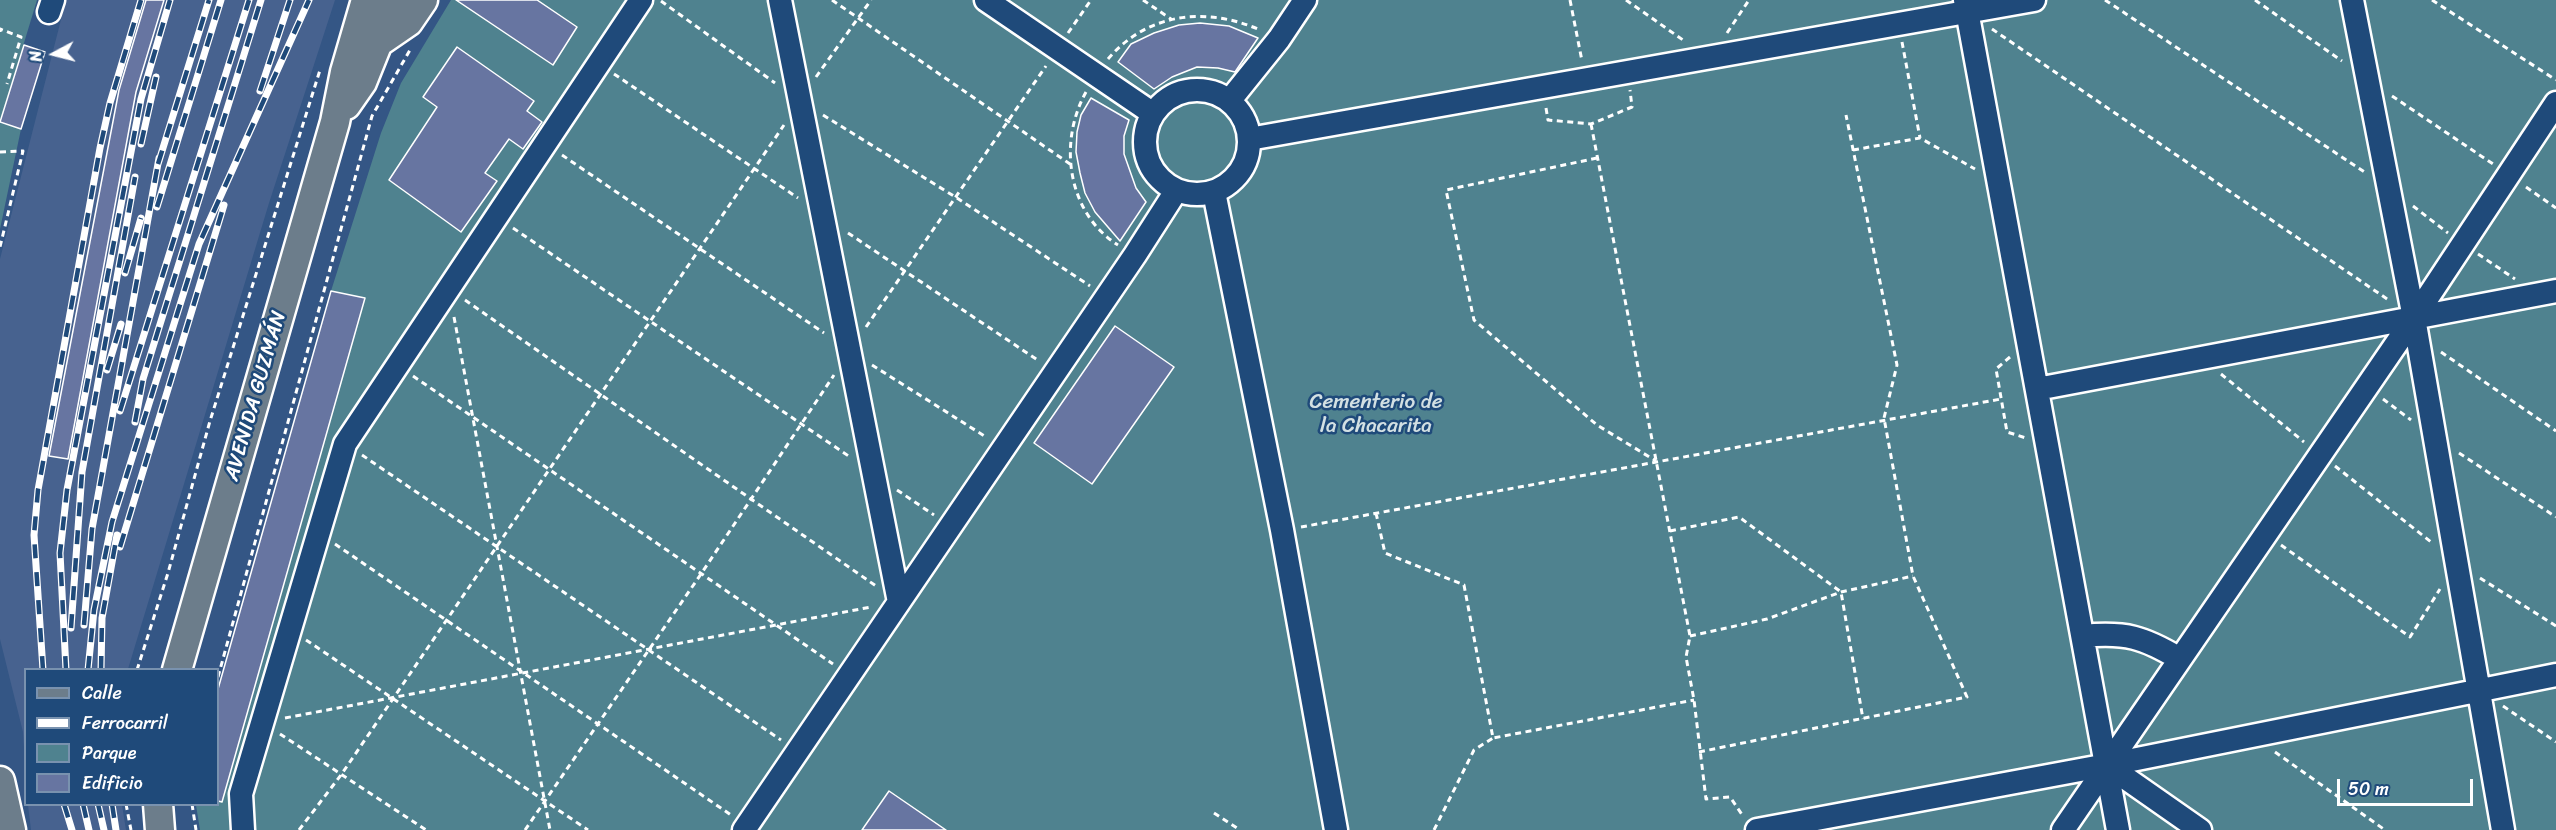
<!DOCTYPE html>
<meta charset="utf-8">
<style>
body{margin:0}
#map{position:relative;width:2556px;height:830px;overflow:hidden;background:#345685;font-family:Sriracha,sans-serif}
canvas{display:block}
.legend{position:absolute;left:24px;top:668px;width:195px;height:138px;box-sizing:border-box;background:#1f4a7a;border:2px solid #7992af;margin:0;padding:8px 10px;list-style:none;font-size:18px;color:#fff}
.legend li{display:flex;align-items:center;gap:12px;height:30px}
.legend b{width:30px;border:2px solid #7992af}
.north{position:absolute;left:24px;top:24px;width:60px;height:60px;-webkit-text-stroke:4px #1f4a7a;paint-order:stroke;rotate:263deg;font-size:16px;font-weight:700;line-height:24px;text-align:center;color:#fff}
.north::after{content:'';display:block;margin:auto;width:21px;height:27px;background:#fff;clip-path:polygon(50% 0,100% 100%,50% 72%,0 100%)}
.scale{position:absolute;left:2337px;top:779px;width:136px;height:27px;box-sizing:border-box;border:3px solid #fff;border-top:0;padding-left:8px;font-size:18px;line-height:21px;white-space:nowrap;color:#fff;-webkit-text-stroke:4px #1f4a7a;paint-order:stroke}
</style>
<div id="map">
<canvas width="2556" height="830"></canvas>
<ul class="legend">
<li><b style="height:8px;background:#6c7d8b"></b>Calle</li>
<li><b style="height:8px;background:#fff"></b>Ferrocarril</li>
<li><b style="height:16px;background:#4f828f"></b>Parque</li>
<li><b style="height:16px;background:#6775a1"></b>Edificio</li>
</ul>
<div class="north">N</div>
<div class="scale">50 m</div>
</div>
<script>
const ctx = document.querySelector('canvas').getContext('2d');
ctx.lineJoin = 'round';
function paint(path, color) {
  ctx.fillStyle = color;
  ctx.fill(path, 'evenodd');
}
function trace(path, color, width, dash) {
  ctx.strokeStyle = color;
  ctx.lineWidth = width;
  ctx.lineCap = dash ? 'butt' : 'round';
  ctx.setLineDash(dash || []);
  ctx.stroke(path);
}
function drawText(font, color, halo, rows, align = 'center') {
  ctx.font = font + ' Sriracha,sans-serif';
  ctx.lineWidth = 5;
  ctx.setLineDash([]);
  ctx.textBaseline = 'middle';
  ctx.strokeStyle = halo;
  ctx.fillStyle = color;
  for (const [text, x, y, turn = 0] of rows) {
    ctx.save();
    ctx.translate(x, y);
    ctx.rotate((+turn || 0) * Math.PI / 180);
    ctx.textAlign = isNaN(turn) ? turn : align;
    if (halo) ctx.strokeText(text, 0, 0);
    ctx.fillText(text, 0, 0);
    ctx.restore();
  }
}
const built = new Path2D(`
 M66 0H335L269 203 128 669 26 670V780L23 732 0 639V259Z
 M28 805H122L126 830H31Z`);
const green = new Path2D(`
 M0 0H37L0 122Z
 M451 0H2556V830H200L196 805 218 804V689L331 291 381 133 401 83Z
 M0 123 21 129 0 229Z`);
const building = new Path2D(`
 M146 0H164L136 92 68 459 49 456 119 90Z
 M456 0H537L577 27 553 65Z
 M1200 23 1229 26 1258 38 1235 72 1218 68 1197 67 1172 77 1154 89 1118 62 1131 44 1154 33 1179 25Z
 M24 45 45 52 21 129 0 122Z
 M457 47 534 101 527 111 542 122 523 149 509 139 485 173 497 181 461 232 389 180 437 107 423 97Z
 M1091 98 1129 120 1124 136V154L1136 188 1146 202 1120 241 1095 212 1085 193 1080 173 1076 152 1077 132 1081 115Z
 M331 291 365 298 222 802 218 801V689Z
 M1115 326 1174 367 1092 484 1034 443Z
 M889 791 946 830H862Z`);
const path = new Path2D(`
 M832 0 1070 164
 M1143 0 1171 19
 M1570 0 1582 61
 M1626 0 1683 40
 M2105 0 2366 173
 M2255 0 2342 61
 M2432 0 2556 80
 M661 1 775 83
 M1992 29 2390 301
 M0 32V29L21 37 7 84
 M1068 33 1091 0
 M1727 33 1749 0
 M1902 42 1920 138
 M1108 59C1147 13 1206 6 1260 30
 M614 74 798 198
 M816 77 871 0
 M1086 92C1058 142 1067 213 1118 245
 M2392 96 2493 164
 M1546 108 1548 120 1591 124 1632 107 1630 90
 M823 115 957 198 1090 286
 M1591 124 1690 636 1686 657 1694 700 1706 799 1730 797 1743 816
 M1853 150 1920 138 1975 169
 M0 152 23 151 0 247
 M562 155 824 333
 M1597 158 1446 190 1474 320 1597 425 1656 461
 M2526 187 2556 208
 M2413 206 2448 233
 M513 228 850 457
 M848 233 1039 361
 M2478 254 2515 279
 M465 300 876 586
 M454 317 550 830
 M866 327 1046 66
 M2441 352 2556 431
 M2010 357 1996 369 2007 432 2026 438
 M872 365 986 437
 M2221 374 2304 442
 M413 376 833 664
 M2383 399 2411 420
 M2459 453 2556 517
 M362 455 781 740
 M2335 466 2431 542
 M897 490 934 515
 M1376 513 1385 553 1464 585 1493 738 1694 700
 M1301 527 2001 399
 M1670 531 1739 517 1841 592 1863 719
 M335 544 731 815
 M2281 545 2410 637 2440 589
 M2480 578 2556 626
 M1690 636 1767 619 1841 592 1913 576
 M306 640 588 830
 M137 670 168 573 210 421 320 70
 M218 677 372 116 410 50
 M2503 706 2556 742
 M285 718 871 607
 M280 734 426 830
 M1699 752 1967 697 1913 576 1884 418 1897 365 1846 115
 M2275 752 2385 830
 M126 804 131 830
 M192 804 196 830
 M1214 813 1240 830
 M299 830 341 775 784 125
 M525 830 701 574 834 375
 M1434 830 1474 750 1493 738`);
const minor = new Path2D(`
 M780 0 899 602
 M986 0 1152 113
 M1965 0 2118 830
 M2352 0 2414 318 2503 830
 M49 12 53 0
 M1145 142a52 52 0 1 1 104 0a52 52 0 1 1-104 0Z
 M1230 100 1279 39 1305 0
 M1249 139 2034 0
 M1214 192 1282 530 1336 830
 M2037 389 2556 291
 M2083 636C2126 632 2143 637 2180 659
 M2107 765 2200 830
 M243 830 241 794 345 444 641 0
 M744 830 1135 255 1176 191
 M1757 830 2107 765 2556 675
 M2063 830 2414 318 2556 103`);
const major = new Path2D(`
 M376 44 408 22 423 0
 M346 105 362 82 395 0
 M177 670 335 122 345 72 366 0
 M0 781 11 830
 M158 804 160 830`);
const rail = new Path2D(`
 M260 91 290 0
 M141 144 156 77
 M158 164 209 0
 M157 207 221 0
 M125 273 141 218
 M107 370 121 324
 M120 411 249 0
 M135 422 143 379 261 0
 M120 547 224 205
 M84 625 92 529 159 158
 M71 628 82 472 135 177
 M43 670 34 535 38 490 100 148 110 103 141 0
 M66 670 60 553 67 490 141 99 170 0
 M88 670 94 610 112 522 199 244 309 0
 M101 670 102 618 117 535
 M64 804 72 830
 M83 804 89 830
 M98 804 104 830
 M112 804 116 830`);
const streetNames = [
 ["AVENIDA GUZMÁN",256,396,-74]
];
const parkNames = [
 ["Cementerio de",1376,403],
 ["la Chacarita",1376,427]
];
paint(built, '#47628f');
paint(green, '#4f828f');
paint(building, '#6775a1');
trace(building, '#fff', 1.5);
trace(minor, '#fff', 27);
trace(major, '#fff', 33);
trace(path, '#fff', 3, [6, 4.5]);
trace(minor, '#1f4a7a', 22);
trace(major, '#6c7d8b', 28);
trace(rail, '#fff', 7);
trace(rail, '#1f4a7a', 4.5, [14]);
drawText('21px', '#fff', '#1f4a7a', streetNames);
drawText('21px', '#d3e0e3', '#1f4a7a', parkNames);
</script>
